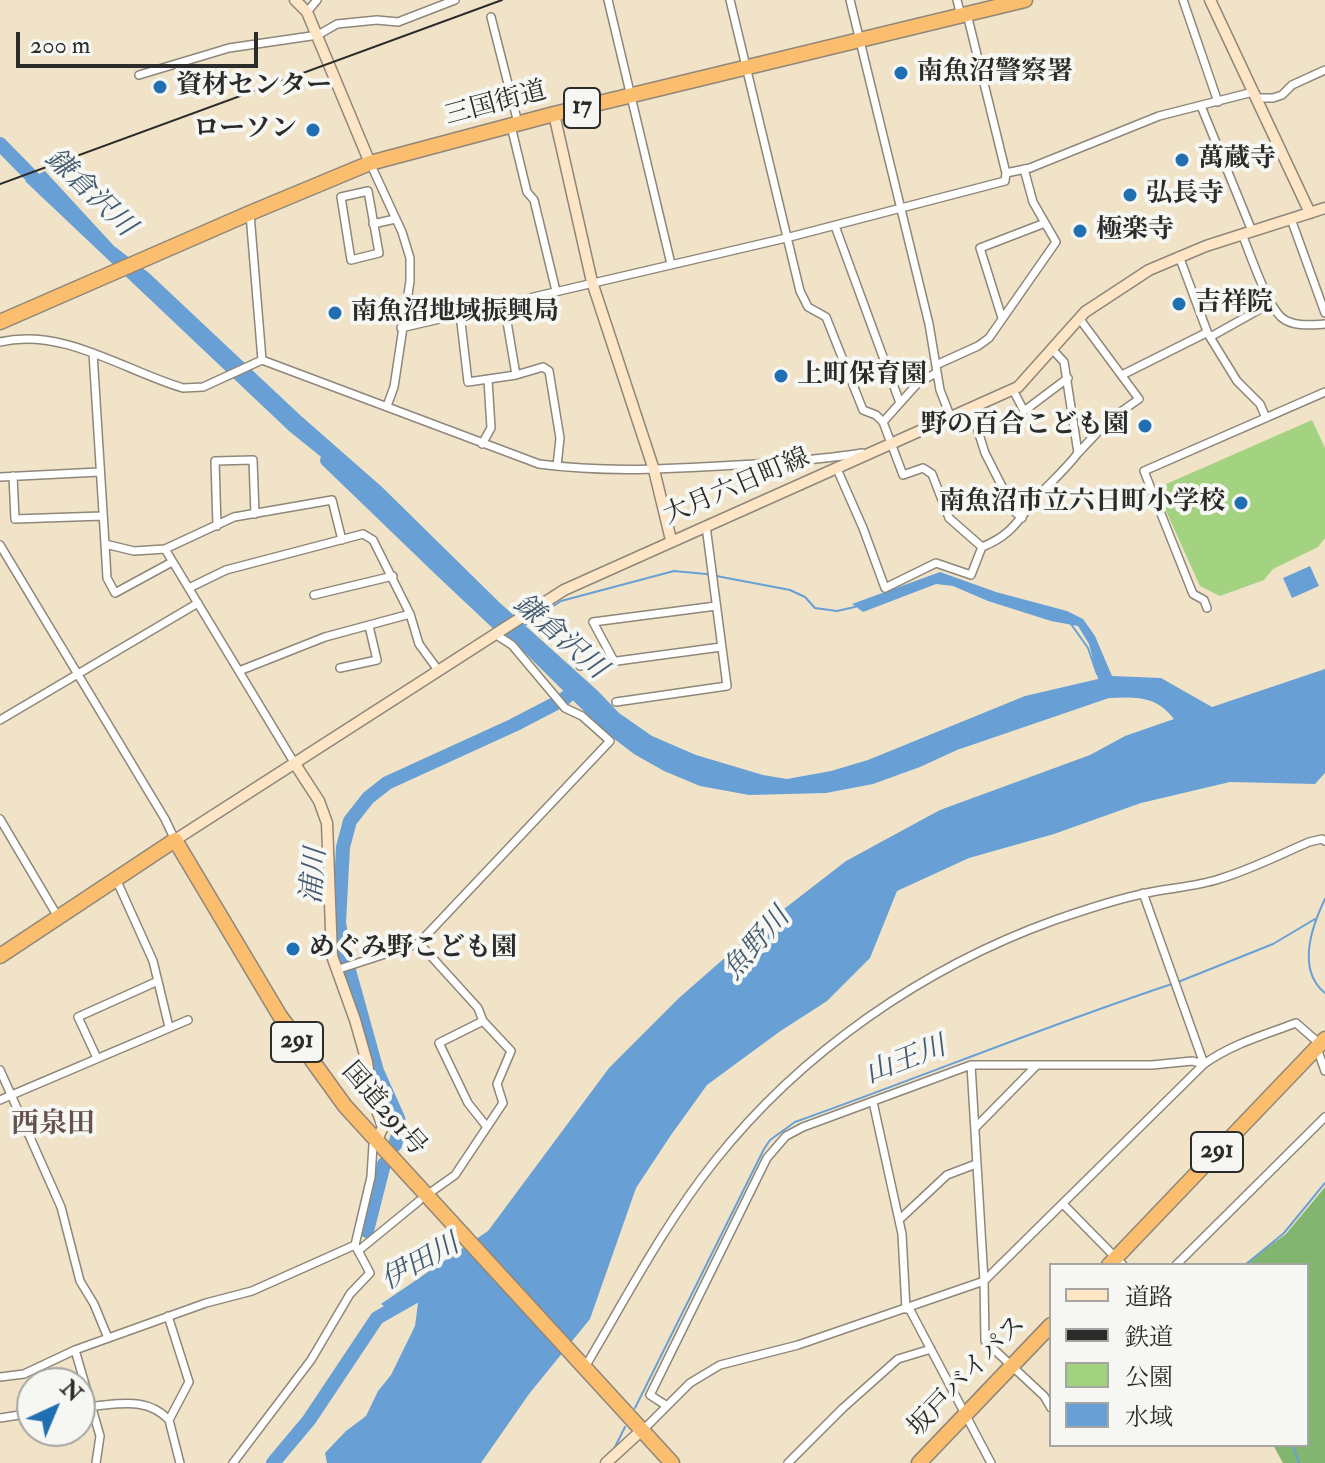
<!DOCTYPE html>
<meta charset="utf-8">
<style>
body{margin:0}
#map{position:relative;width:1325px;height:1463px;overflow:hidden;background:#f1e3c8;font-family:"IM FELL Double Pica","Noto Serif JP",serif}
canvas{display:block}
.legend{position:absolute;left:1049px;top:1263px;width:260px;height:184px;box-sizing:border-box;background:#f6f6f2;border:2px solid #a5a5a2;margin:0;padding:10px 14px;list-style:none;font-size:24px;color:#2b2b2b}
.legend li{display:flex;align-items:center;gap:16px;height:40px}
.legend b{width:40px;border:2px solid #a5a5a2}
.north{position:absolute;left:16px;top:1367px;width:80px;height:80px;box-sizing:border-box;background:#f6f6f2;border:2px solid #a5a5a2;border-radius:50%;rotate:44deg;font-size:22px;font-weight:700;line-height:32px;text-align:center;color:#2b2b2b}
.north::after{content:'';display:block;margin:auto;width:28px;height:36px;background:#1f6fb2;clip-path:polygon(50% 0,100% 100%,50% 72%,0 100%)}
.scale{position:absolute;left:16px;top:32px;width:242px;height:36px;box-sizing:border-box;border:4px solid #2b2b2b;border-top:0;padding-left:10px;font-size:24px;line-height:28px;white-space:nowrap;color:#2b2b2b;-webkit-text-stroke:6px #f6f6f2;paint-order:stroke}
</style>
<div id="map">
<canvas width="1325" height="1463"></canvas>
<ul class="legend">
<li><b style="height:10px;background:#fde5c5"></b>道路</li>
<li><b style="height:10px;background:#2b2b2b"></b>鉄道</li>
<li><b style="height:22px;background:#a3d381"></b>公園</li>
<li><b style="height:22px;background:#68a0d6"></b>水域</li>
</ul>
<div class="north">N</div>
<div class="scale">200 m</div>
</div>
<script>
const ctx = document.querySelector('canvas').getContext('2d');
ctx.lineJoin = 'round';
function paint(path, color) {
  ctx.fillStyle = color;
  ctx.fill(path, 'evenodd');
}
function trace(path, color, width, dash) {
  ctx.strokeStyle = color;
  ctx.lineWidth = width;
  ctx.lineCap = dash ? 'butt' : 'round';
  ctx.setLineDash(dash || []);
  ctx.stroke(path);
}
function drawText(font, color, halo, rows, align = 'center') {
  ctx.font = font + ' "IM FELL Double Pica","Noto Serif JP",serif';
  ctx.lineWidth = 8;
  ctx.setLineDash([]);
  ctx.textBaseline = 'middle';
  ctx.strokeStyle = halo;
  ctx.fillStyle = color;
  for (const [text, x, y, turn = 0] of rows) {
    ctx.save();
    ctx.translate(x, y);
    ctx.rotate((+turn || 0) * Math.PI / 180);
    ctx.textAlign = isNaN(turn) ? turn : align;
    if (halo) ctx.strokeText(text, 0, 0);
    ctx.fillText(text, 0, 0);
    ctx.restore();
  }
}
const green = new Path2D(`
 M1312 420 1325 448V538L1318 547 1273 569 1264 580 1220 596 1200 586 1162 502 1164 485Z`);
const forest = new Path2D(`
 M1325 1187V1463H1283L1273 1445H1307V1265H1243L1286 1234Z`);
const water = new Path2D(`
 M45 171 114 246 149 273 300 415 382 487 499 602 598 691 619 713 652 736 696 755 763 775 787 779 831 771 868 760 1025 696 1098 679 1089 644 1078 626 1051 621 988 601 953 586 936 584 863 612 852 604 940 572 996 592 1067 611 1083 619 1095 636 1112 676 1161 678 1212 707 1325 669V773L1315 784 1230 782 1141 803 1054 834 969 858 897 891 870 958 827 1001 779 1032 707 1085 671 1135 636 1188 590 1319 529 1394 481 1463H327L325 1453 346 1431 366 1416 378 1391 391 1375 415 1326 420 1288 385 1307 381 1304 488 1231 609 1068 679 998 753 933 846 861 940 810 1090 755 1125 736 1174 719C1156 696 1137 697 1109 698L957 750 920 767 873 784 826 793 749 795 700 786 664 771 634 754 604 731 521 649 492 612 372 498 289 431 25 181Z
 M1310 566 1319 586 1292 598 1283 578Z`);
const stream = new Path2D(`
 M1071 624 1088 648 1097 674
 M525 625 561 601 674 571 706 574 790 590 805 597 815 608 837 611 855 607
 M1325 899C1311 928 1297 970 1325 993
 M1178 982 1273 944 1315 919
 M1245 1265 1284 1233 1325 1183
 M635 1408 764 1149 770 1140 795 1122C922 1077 1045 1026 1172 984
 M1293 1445 1299 1463
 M613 1451 625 1427`);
const river = new Path2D(`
 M0 144 46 191
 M327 460 439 568 510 635 525 644
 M395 1145 400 1128 398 1118 377 1071 344 952 339 923 343 847 350 821 368 798 387 783 514 725 564 699 577 688
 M367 1231 384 1164
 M273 1463 309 1420 377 1318 435 1285`);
const street = new Path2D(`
 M608 0 671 264
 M730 0 800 291 808 307 826 317 863 410 876 415 883 422
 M850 0 929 324 940 390 951 418
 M957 0 961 16
 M1183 0 1218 102
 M307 12 317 0
 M491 17 518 123
 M139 75 229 48 318 35 337 24 377 20 398 22 455 0
 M1256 98H1273L1282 95 1292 85 1325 70
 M1201 106 1252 231
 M511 126 527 192 534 200 556 291
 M370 163 402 232 410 258V281L394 387 387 406
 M1006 173 1030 168 1159 116 1253 92
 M368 191 379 253 351 260 341 197Z
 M250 214 262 360
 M1291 219 1325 313
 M373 224 395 219
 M835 226 900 403 883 422 903 475 923 468 932 474 949 518 982 547 971 575 936 563 885 588 863 528 837 469
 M1242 234C1250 254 1267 304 1281 317 1292 327 1311 325 1325 324
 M1179 256 1208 334 1237 381 1260 404 1266 418
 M504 304 516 375
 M460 314 468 382 516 375 543 367 549 371 560 438 557 466
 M1002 318 980 248 1045 223
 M401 328 786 238 1005 181 1006 173 967 14
 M0 342C63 327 125 371 183 388L203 387 262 360 539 464C606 473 671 469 738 465 780 462 821 460 862 453
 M93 353 105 544 134 551 165 549 234 517 332 500 342 540
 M936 365 978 346 989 338 1056 242 1033 202 1024 169
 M1122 375 1206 333 1212 336 1271 303
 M1013 390 1024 411 1068 378
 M900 403 918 383 936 373
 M971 409 985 453 1015 512 1022 518
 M482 444 491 428 488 379
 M1078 453 1109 420 1139 399 1079 318
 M13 476 15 519 102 516
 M0 477 99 472
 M217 526 215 461 253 460 255 514
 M105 544 107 578 115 593 172 562
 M0 545 165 819 175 840
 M982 547C1012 535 1018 520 1038 496 1051 482 1066 469 1078 453L1064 362 1052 349
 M165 549 295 764
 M189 588 226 570 363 534 373 540 410 614 419 644 438 670
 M314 595 393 576
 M1207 608 1204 600 1193 594 1144 471 1325 392
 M614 661 593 622 716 606
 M580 666 721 647
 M340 668 377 660 369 626
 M239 671 325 637 410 614
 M616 702 727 686 706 526
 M0 720 198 603
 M0 819 58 917
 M116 879 153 961 169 1027
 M1143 893 1204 1064
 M419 943 478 1008 483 1021 439 1043 468 1103 487 1127 455 1175 431 1192
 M336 970 419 943 610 741 582 716 565 708 512 645 495 634
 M483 1021 511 1051 497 1084 503 1103 487 1127
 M1317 1048 1325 1071
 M97 1058 78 1017 158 981
 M971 1065 984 1281 985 1341 1044 1396 1051 1408
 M0 1070 61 1207 80 1281 94 1304 108 1338
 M0 1100 188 1020
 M873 1102 902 1234 906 1309
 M975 1128 1037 1065
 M1063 1204 1123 1265
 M900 1219 947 1175 976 1164
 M358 1251 419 1201
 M1176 1265 1325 1117
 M909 1308 991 1463
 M168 1316 189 1382 169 1420 180 1463
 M75 1350 100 1436 96 1463
 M585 1367C626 1298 664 1225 714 1162 801 1052 924 967 1055 920 1084 910 1113 900 1142 894 1167 888 1195 887 1219 879 1250 870 1279 855 1309 842L1322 839 1325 841
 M0 1377 24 1374 75 1350 206 1303 252 1291 355 1245
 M93 1406C120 1404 148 1397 169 1420
 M667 1406 650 1395 767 1158 786 1136 803 1127 971 1065H1152L1192 1061 1204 1064
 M0 1418 32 1413
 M643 1430 690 1383 720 1365 798 1345 984 1281 1204 1064C1232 1044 1264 1035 1296 1023L1320 1044
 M233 1463 311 1360 350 1294 370 1273 355 1245 371 1177 373 1145 376 1142
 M788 1463 843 1408 898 1359 931 1349`);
const secondary = new Path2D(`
 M295 0 307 12 370 163
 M1210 0 1310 213
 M554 114 592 282 654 470 671 540
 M295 764 319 801 327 823 332 956 355 1020 367 1062 372 1097 383 1127 376 1142
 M175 840 564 590 1018 387 1085 312 1149 270 1206 246 1325 208
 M606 1463 642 1430`);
const highway = new Path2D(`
 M0 322 250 213 370 163 554 114 1025 0
 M0 956 175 840 280 1016 345 1106 672 1463
 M1109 1265 1325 1039
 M919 1463 1051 1325`);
const rail = new Path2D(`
 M0 184 502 0`);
const markers = [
 [901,73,8,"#1f6fb2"],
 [160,87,8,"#1f6fb2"],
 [313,130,8,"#1f6fb2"],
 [1182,160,8,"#1f6fb2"],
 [1130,195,8,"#1f6fb2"],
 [1080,231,8,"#1f6fb2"],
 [1179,304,8,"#1f6fb2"],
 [335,313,8,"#1f6fb2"],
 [781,376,8,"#1f6fb2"],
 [1145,426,8,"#1f6fb2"],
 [1241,503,8,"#1f6fb2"],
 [293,949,8,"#1f6fb2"]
];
const shields = [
 [582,108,36],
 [297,1042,52],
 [1217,1152,52]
];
const shieldNames = [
 ["17",582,108],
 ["291",297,1042],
 ["291",1217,1152]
];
const poiNames = [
 ["南魚沼警察署",917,73],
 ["資材センター",176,87],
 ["ローソン",297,130,"right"],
 ["萬蔵寺",1198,160],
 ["弘長寺",1146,195],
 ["極楽寺",1096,231],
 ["吉祥院",1195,304],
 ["南魚沼地域振興局",351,313],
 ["上町保育園",797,376],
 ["野の百合こども園",1129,426,"right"],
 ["南魚沼市立六日町小学校",1225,503,"right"],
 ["めぐみ野こども園",309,949]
];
const streetNames = [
 ["三国街道",496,105,-15],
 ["大月六日町線",737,488,-23],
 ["国道291号",383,1110,49],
 ["坂戸バイパス",968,1377,-46]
];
const waterNames = [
 ["鎌倉沢川",89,194,44],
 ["鎌倉沢川",559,638,41],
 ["浦川",316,876,-85],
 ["魚野川",758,945,-49],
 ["山王川",906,1062,-21],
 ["伊田川",421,1264,-29]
];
const neighbourhoodNames = [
 ["西泉田",53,1126]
];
paint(green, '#a3d381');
paint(forest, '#82b56f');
paint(water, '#68a0d6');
trace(stream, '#68a0d6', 2);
trace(river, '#68a0d6', 14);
trace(street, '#8e877a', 10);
trace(secondary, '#8e877a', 13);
trace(highway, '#8e877a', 17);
trace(street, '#fff', 7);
trace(secondary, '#fde5c5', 10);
trace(highway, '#fbbd6e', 14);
trace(rail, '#2b2b2b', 2);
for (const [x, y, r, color] of markers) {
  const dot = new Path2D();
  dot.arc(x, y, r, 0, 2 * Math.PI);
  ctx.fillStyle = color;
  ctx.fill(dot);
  trace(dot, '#f6f6f2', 3);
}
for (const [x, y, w] of shields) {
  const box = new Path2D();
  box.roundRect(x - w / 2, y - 20, w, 40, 6);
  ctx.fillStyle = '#f6f6f2';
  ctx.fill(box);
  trace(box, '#2b2b2b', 2);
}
drawText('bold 24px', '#2b2b2b', null, shieldNames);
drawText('bold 26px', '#2b2b2b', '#f6f6f2', poiNames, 'left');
drawText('26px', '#2b2b2b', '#f6f6f2', streetNames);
drawText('italic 28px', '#435a6f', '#f6f6f2', waterNames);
drawText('bold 28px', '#66514f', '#f6f6f2', neighbourhoodNames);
</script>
